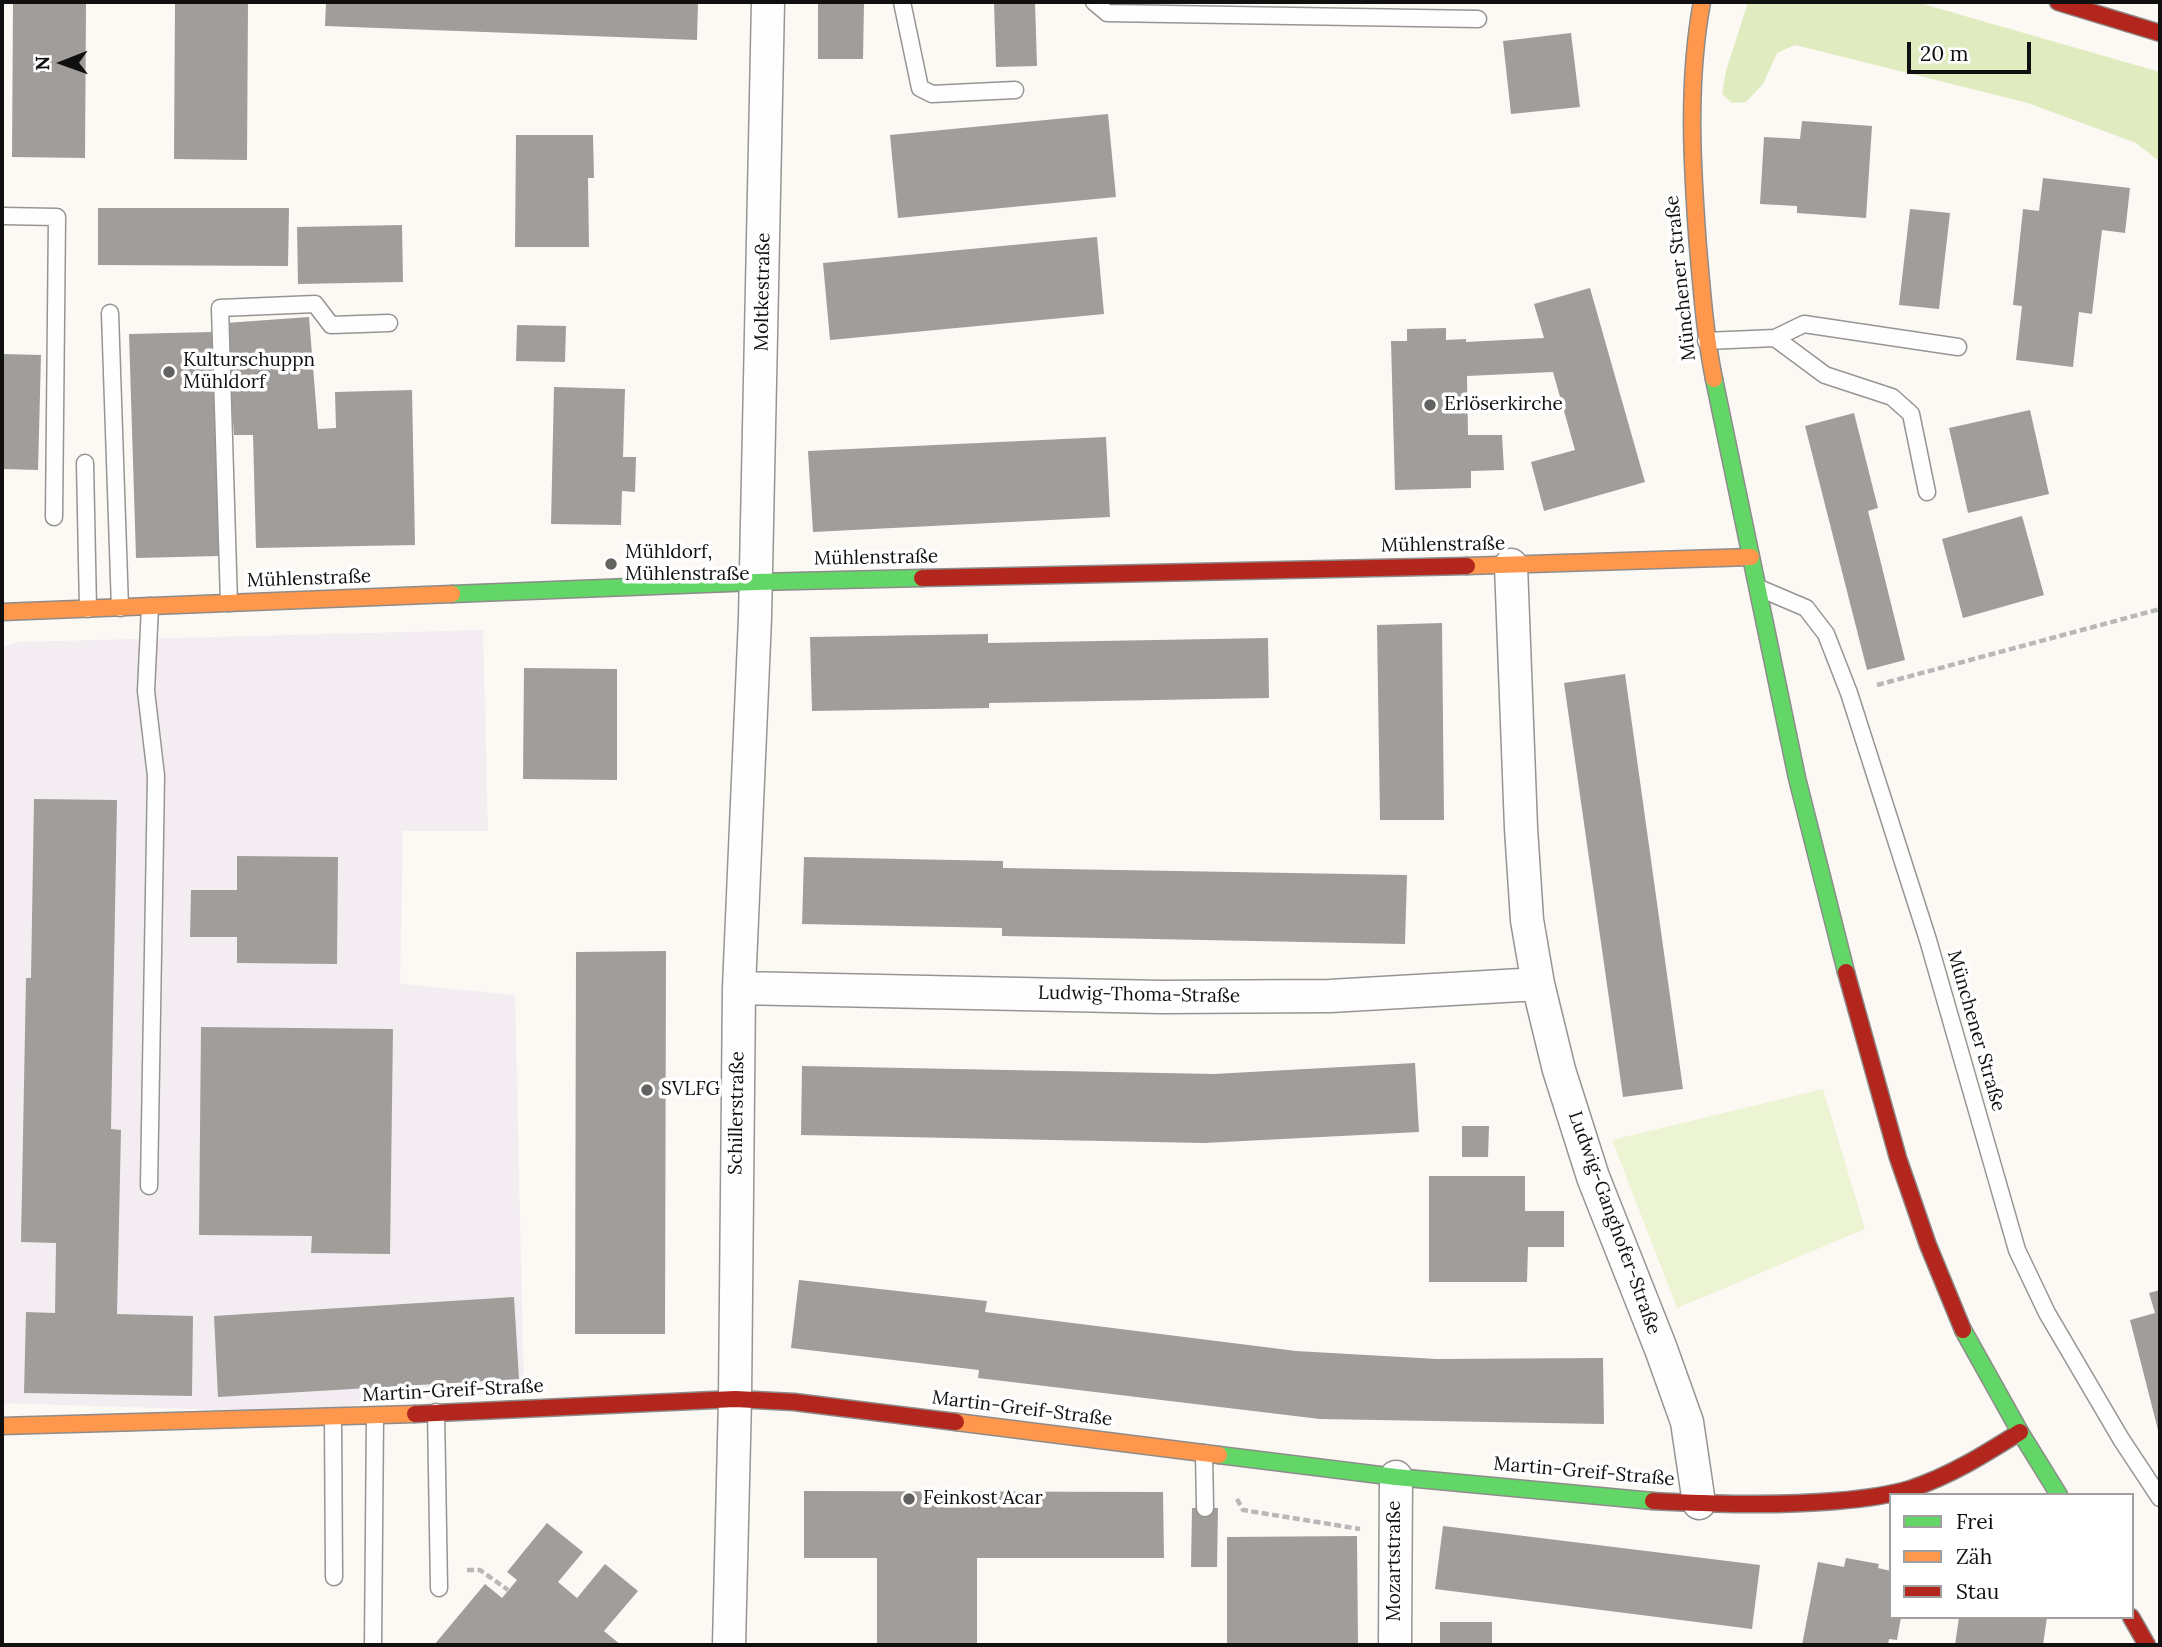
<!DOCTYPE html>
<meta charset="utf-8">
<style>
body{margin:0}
#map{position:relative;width:2162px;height:1647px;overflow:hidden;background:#fcf9f5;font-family:Lora,serif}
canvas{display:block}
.frame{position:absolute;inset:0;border:4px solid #101010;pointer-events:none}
.legend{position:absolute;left:1889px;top:1493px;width:245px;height:126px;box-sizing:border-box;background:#fff;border:2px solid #9f9f9f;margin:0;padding:9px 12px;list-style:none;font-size:21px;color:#101010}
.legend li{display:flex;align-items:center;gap:14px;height:35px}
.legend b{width:35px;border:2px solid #9f9f9f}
.north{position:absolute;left:28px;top:28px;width:70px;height:70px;-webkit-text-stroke:5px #fff;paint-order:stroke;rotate:269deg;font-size:19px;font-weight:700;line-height:28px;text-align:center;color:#101010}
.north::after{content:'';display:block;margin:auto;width:24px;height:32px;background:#101010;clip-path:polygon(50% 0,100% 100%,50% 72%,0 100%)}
.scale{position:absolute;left:1907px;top:42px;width:124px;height:32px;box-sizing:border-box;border:4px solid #101010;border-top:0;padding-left:9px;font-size:21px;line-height:24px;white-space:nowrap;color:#101010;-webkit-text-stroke:5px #fff;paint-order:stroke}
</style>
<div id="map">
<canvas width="2162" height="1647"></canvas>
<div class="frame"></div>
<ul class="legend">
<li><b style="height:9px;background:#63d668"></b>Frei</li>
<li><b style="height:9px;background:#ff974d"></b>Zäh</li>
<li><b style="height:9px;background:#b3261e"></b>Stau</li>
</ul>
<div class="north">N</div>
<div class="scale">20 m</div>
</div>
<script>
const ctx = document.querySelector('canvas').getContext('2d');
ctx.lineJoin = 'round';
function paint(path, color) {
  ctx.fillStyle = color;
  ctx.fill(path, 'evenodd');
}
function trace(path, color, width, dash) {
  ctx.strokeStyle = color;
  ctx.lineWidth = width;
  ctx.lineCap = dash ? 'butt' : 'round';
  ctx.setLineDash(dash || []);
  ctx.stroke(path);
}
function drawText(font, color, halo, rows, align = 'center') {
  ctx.font = font + ' Lora,serif';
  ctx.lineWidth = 7;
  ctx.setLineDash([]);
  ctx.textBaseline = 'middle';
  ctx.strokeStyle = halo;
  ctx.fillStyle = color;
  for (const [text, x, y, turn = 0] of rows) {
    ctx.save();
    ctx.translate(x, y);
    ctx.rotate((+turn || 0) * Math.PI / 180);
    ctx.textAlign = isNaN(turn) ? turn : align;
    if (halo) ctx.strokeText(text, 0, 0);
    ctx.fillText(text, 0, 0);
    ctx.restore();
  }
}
const industrial = new Path2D(`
 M483 630 488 831H403L400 984 515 995 524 1391 281 1412 2 1403V647L17 642Z`);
const green = new Path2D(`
 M1823 1089 1865 1229 1677 1308 1612 1140Z`);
const forest = new Path2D(`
 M1748 2H1916L2160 72V162L2136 143 2028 103 1795 45 1777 53 1763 84 1746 102 1732 103 1722 94 1726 71Z`);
const building = new Path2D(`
 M13 2H86L85 158 12 157Z
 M175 2 248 3 247 160 174 159Z
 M326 2H698L697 40 325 26Z
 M818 2H864L863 59H818Z
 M994 2H1035L1037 66 996 67Z
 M1571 33 1580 107 1511 114 1503 41Z
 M1108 114 1116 197 898 218 890 135Z
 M1802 121 1872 126 1866 218 1797 213V206L1760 204 1764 137 1800 139Z
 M516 135H593L594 178H588L589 247H515Z
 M2043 178 2130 188 2125 233 2102 230 2092 314 2079 312 2073 367 2016 360 2022 306 2013 305 2023 209 2039 211Z
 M98 208H289L288 266 98 265Z
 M1910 209 1950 213 1939 309 1899 305Z
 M402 225 403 282 298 284 297 227Z
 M1097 237 1104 314 830 340 823 263Z
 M1590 288 1645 482 1544 511 1531 462 1575 450 1553 372 1467 376 1468 435H1502L1504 470 1471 471V488L1395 490 1391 341H1407V329L1446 328V340L1466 339V342L1544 338 1534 304Z
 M309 317 318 429 336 428 335 392 412 390 415 545 256 548 253 435H234L226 323Z
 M517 325 566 326 565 362 516 361Z
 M212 332 219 556 136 558 129 334Z
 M2 354 41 355 38 470 2 469Z
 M554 387 625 389 623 457H636L635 492 622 491 621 525 551 524Z
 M2030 410 2049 494 1968 513 1949 428Z
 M1854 413 1878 508 1868 511 1905 660 1867 670 1805 426Z
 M1106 437 1110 517 813 532 808 451Z
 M2022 516 2044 595 1963 618 1942 539Z
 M1442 623 1444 820H1380L1377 625Z
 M988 634V643L1268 638 1269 698 989 703V708L812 711 810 637Z
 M524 668 617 669V780L523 779Z
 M1625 674 1683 1089 1623 1097 1564 683Z
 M34 799 117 800 111 1129 121 1130 117 1314 193 1316 192 1396 24 1393 26 1312 55 1313 56 1243 21 1242 26 978H31Z
 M237 856 338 857 337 964 237 963V937H190L191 890H237Z
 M804 857 1003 861V868L1407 875 1405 944 1002 936V928L802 924Z
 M666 951 665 1334H575L576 952Z
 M201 1027 393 1029 390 1254 311 1253 312 1236 199 1235Z
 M1415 1063 1419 1132 1204 1143 801 1135 802 1066 1214 1074Z
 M1462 1126H1489L1488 1157H1462Z
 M1429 1176H1525V1211H1564V1247H1528L1527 1282H1429Z
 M799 1280 987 1301 985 1312 1296 1351 1437 1359 1603 1358 1604 1424 1320 1419 978 1378 979 1370 791 1348Z
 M2160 1290V1429L2158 1430 2130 1320 2155 1313 2149 1293Z
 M514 1297 519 1379 218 1397 214 1316Z
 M804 1491 1163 1492 1164 1558H977V1645H877V1558H804Z
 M1192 1508H1218L1217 1567H1191Z
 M547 1523 583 1552 558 1582 577 1598 605 1564 638 1591 604 1631 621 1645H434L485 1584 502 1598 517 1580 507 1572Z
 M1443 1526 1760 1565 1752 1629 1435 1589Z
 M1357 1536 1358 1645H1227V1537Z
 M1846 1558 1879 1564 1878 1568 1891 1571V1617H1901L1897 1640 1889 1639 1888 1645H1802L1818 1562 1844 1567Z
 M1959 1617H2047L2043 1645H1955Z
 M1440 1622H1492V1645H1440Z`);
const path = new Path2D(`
 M1877 685 2160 609
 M1237 1499 1243 1510 1360 1529
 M467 1570H480L508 1590`);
const lane = new Path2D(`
 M902 2 920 88 932 94 1015 90
 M1094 2 1107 13 1478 19
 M2 216 57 217 54 517
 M110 313 120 608
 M1775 338 1825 375 1892 397 1911 414 1927 492
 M1706 341 1775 338 1804 324 1958 347
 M85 463 88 609
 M1759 588 1806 608 1826 634 1849 693 1928 940 2017 1250 2047 1313 2121 1439 2160 1498
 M229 603 220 308 315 304 331 325 389 323
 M149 1186 156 776 146 691 150 606
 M436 1412 439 1588
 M333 1418 334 1577
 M1204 1453 1205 1508
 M373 1645 375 1416`);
const street = new Path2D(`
 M1511 565 1521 828 1527 920 1538 984 1559 1070 1593 1177 1661 1349 1687 1422 1699 1503
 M739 988 1161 997 1330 996 1538 984
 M729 1645 735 1399 739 988 755 618 768 2
 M1395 1645 1396 1477`);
const fast = new Path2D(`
 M1714 379 1797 778 1846 972
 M452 594 756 582 922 578
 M1963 1330 2020 1432 2059 1495
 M1219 1455 1396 1477 1653 1501`);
const slow = new Path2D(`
 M1702 2C1687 82 1692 166 1698 247 1702 291 1705 335 1714 379
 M1467 566 1751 557
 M2 612 452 594
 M956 1422 1219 1455
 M2 1426 415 1414`);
const jam = new Path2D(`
 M2058 2 2160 33
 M922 578 1467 566
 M1846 972 1898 1158 1928 1245 1963 1330
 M415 1414 735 1399 794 1402 956 1422
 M1653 1501C1714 1504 1775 1506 1836 1501 1861 1499 1886 1496 1910 1489 1950 1476 1985 1454 2020 1432
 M2131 1617 2147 1645`);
const markers = [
 [169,372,7,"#636260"],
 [1430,405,7,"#636260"],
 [611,564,7,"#636260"],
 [647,1090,7,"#636260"],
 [909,1499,7,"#636260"]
];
const streetNames = [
 ["Münchener Straße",1681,278,-96],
 ["Moltkestraße",763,292,-89],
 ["Mühlenstraße",1443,545,-1],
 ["Mühlenstraße",876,558,-1],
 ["Mühlenstraße",309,579,-2],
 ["Ludwig-Thoma-Straße",1139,995,1],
 ["Münchener Straße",1976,1031,74],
 ["Schillerstraße",737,1113,-89],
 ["Ludwig-Ganghofer-Straße",1614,1223,70],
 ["Martin-Greif-Straße",453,1391,-3],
 ["Martin-Greif-Straße",1022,1409,7],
 ["Martin-Greif-Straße",1584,1472,5],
 ["Mozartstraße",1395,1561,-90]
];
const poiNames = [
 ["Kulturschuppn",183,361],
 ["Mühldorf",183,383],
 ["Erlöserkirche",1444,405],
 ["Mühldorf,",625,553],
 ["Mühlenstraße",625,575],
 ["SVLFG",661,1090],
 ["Feinkost Acar",923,1499]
];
paint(industrial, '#f3edf2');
paint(green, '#edf4d3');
paint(forest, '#e0ecc0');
paint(building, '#a09d9a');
trace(lane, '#969593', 19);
trace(street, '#969593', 35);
trace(fast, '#8d8c8a', 19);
trace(slow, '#8d8c8a', 19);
trace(jam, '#8d8c8a', 19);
trace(path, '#b9b8b8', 4.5, [7, 3.5]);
trace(lane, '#fffefe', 16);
trace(street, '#fffefe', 32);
trace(fast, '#63d668', 16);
trace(slow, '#ff974d', 16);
trace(jam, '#b3261e', 16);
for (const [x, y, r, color] of markers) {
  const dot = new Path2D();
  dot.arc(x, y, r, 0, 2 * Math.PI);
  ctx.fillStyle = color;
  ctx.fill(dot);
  trace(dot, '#fff', 2.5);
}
drawText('19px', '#101010', '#fff', streetNames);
drawText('19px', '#101010', '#fff', poiNames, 'left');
</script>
